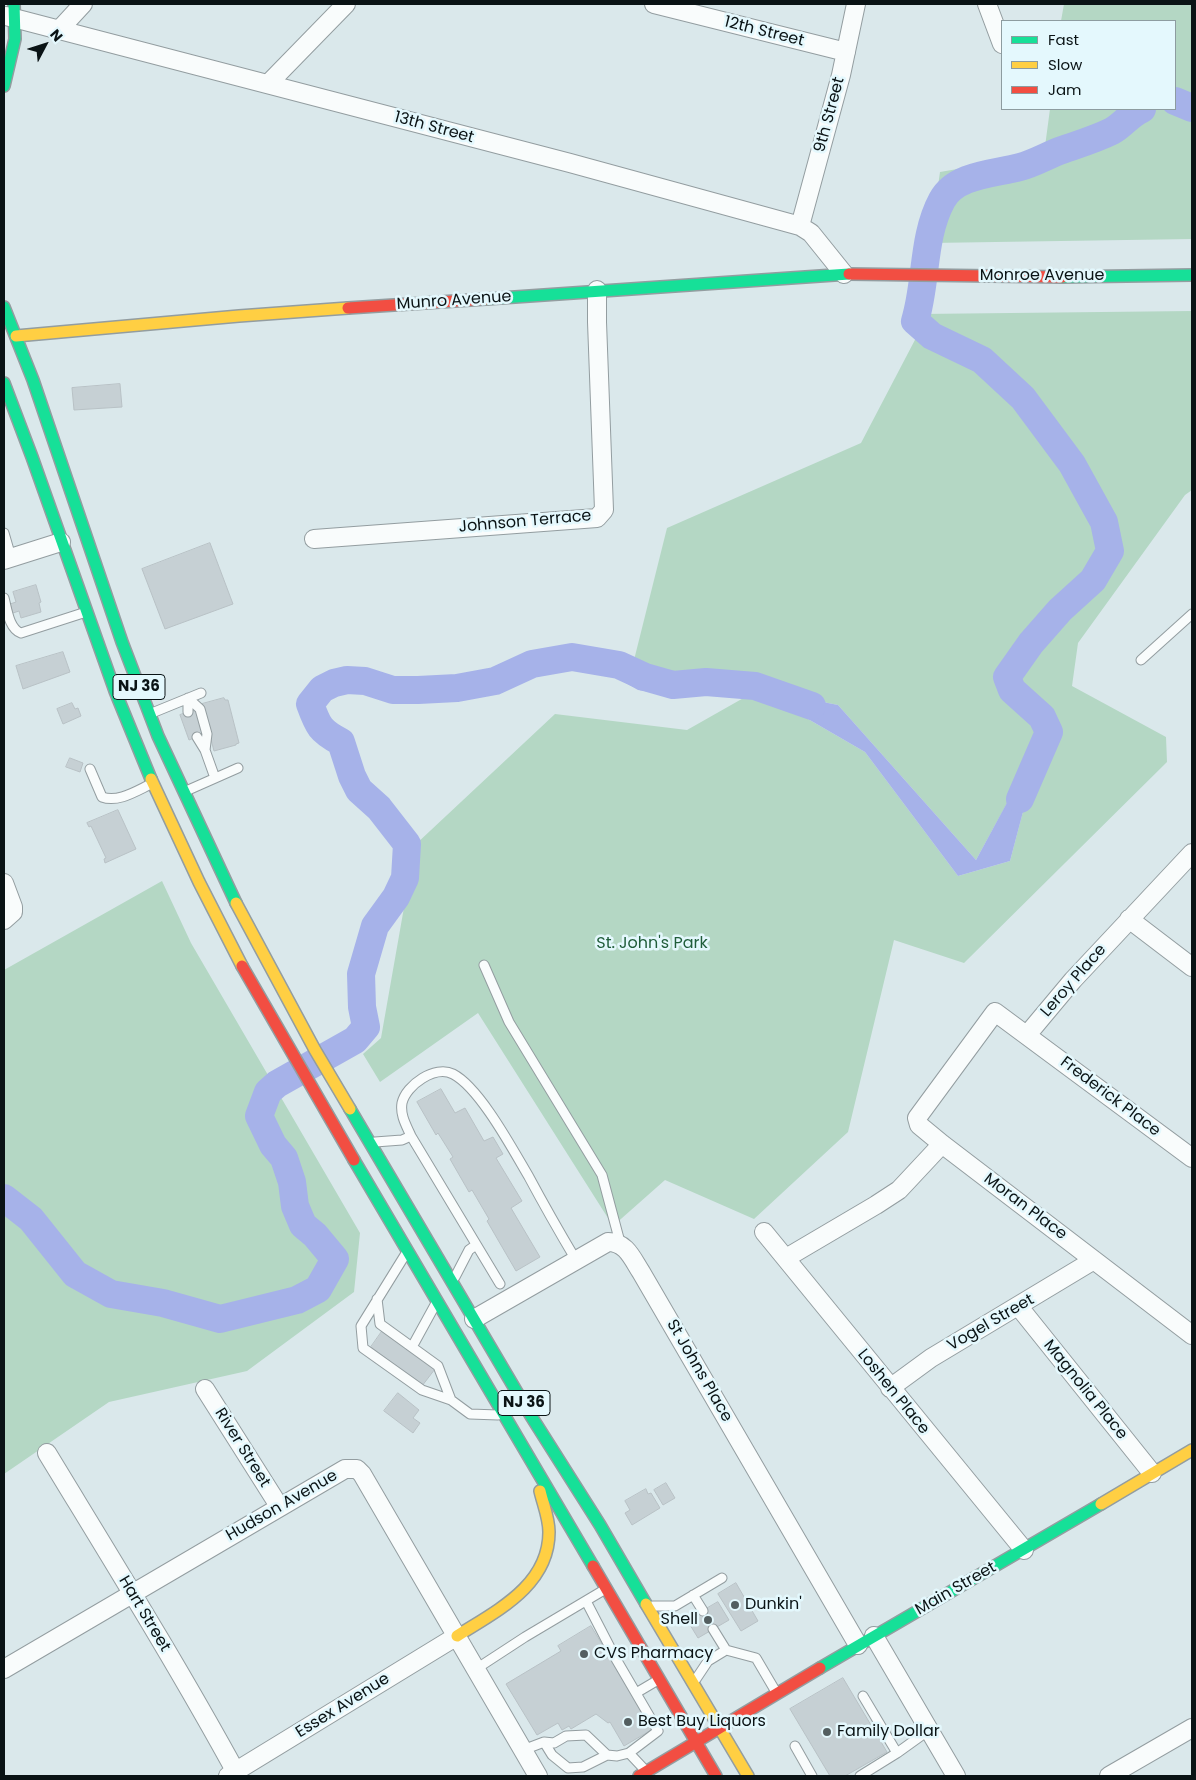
<!DOCTYPE html>
<style>
body{margin:0}
#map{position:relative;width:1196px;height:1780px;overflow:hidden;background:#dae8eb;font-family:Poppins,sans-serif}
canvas{display:block}
.frame{position:absolute;inset:0;border:5px solid #0a1315;pointer-events:none}
.legend{position:absolute;left:1001px;top:20px;width:175px;height:90px;box-sizing:border-box;background:#e4f8fd;border:1px solid #8d9ca0;margin:0;padding:6px 9px;list-style:none;font-size:15px;color:#0a1315}
.legend li{display:flex;align-items:center;gap:10px;height:25px}
.legend b{width:25px;border:1px solid #8d9ca0}
.north{position:absolute;left:20px;top:20px;width:50px;height:50px;-webkit-text-stroke:4px #e4f8fd;paint-order:stroke;rotate:50deg;font-size:14px;font-weight:700;line-height:20px;text-align:center;color:#0a1315}
.north::after{content:'';display:block;margin:auto;width:18px;height:22px;background:#0a1315;clip-path:polygon(50% 0,100% 100%,50% 72%,0 100%)}
</style>
<div id="map">
<canvas width="1196" height="1780"></canvas>
<div class="frame"></div>
<ul class="legend">
<li><b style="height:6px;background:#16e098"></b>Fast</li>
<li><b style="height:6px;background:#ffcf43"></b>Slow</li>
<li><b style="height:6px;background:#f24e42"></b>Jam</li>
</ul>
<div class="north">N</div>
</div>
<script>
const ctx = document.querySelector('canvas').getContext('2d');
ctx.lineJoin = 'round';
function paint(path, color) {
  ctx.fillStyle = color;
  ctx.fill(path, 'evenodd');
}
function trace(path, color, width, dash) {
  ctx.strokeStyle = color;
  ctx.lineWidth = width;
  ctx.lineCap = dash ? 'butt' : 'round';
  ctx.setLineDash(dash || []);
  ctx.stroke(path);
}
function drawText(font, color, halo, rows, align = 'center') {
  ctx.font = font + ' Poppins,sans-serif';
  ctx.lineWidth = 5;
  ctx.setLineDash([]);
  ctx.textBaseline = 'middle';
  ctx.strokeStyle = halo;
  ctx.fillStyle = color;
  for (const [text, x, y, turn = 0] of rows) {
    ctx.save();
    ctx.translate(x, y);
    ctx.rotate((+turn || 0) * Math.PI / 180);
    ctx.textAlign = isNaN(turn) ? turn : align;
    if (halo) ctx.strokeText(text, 0, 0);
    ctx.fillText(text, 0, 0);
    ctx.restore();
  }
}
const green = new Path2D(`
 M1064 4H1192V239L930 243 940 172 1044 154 1050 109H1175V21H1061Z
 M1192 311V490L1185 495 1078 643 1072 686 1166 737 1167 762 964 963 894 940 848 1132 754 1219 665 1180 613 1226 478 1013 380 1082 363 1054 381 1038 415 845 555 714 687 730 747 696 789 708 865 752 958 876 1010 861 1042 739 976 860 838 705 633 664 667 528 861 443 917 336 920 314Z
 M162 881 191 943 360 1233 354 1292 247 1371 109 1402 4 1474V970Z`);
const water = new Path2D(`
 M633 664 838 705 976 860 1043 736 1010 861 958 876 865 752 789 708 726 690 658 693 638 690 624 682V670Z`);
const river = new Path2D(`
 M1175 101 1192 108
 M1020 799 1049 732 1042 717 1012 690 1007 677 1031 643 1060 610 1093 580 1110 551 1104 522 1072 464 1023 398 982 360 932 336 915 321C927 282 922 237 942 200 956 174 995 174 1020 167 1035 163 1048 155 1062 150 1079 144 1096 139 1112 131 1123 125 1130 114 1142 109
 M4 1198 31 1219 75 1274 111 1294 163 1303 220 1319 297 1300 318 1289 335 1259 315 1235 303 1225 295 1206 292 1182 284 1158 273 1145 259 1116 268 1092 277 1084 355 1040 366 1027 362 1007 361 974 375 926 396 897 405 878 407 844 379 808 359 790 352 776 341 742C320 731 318 726 310 704L322 689 334 683 347 680 365 681 393 690H418L457 688 495 681 532 664 572 657 619 665 645 677 673 685 706 682 755 686 812 706`);
const building = new Path2D(`
 M120 384 122 407 74 410 72 388Z
 M210 543 233 604 165 629 142 569Z
 M36 585 41 602 39 603 41 612 21 618 19 611 13 613 10 604 16 602 13 592Z
 M63 652 70 672 23 689 16 666Z
 M224 698 225 700H228L239 743 236 744V745L214 751 202 704Z
 M72 703 75 709 78 708 81 716 63 724 57 709Z
 M197 709 205 734 189 740 180 715Z
 M70 758 83 763 80 772 66 767Z
 M118 810 136 849 105 863 104 859 106 858 91 826 89 827 87 823Z
 M441 1089 455 1113 465 1108 484 1141 493 1137 503 1154 496 1158 522 1201 511 1208 540 1257 516 1271 487 1221 489 1219 472 1190 469 1192 450 1159 453 1157 438 1133 436 1135 417 1102Z
 M383 1330 435 1369 422 1386 371 1347Z
 M398 1393 419 1410 413 1418 420 1423 413 1433 384 1411Z
 M666 1483 675 1498 663 1505 654 1490Z
 M646 1489 648 1494 651 1493 660 1508 632 1525 625 1513 630 1510 625 1501Z
 M736 1583 758 1621 741 1631 718 1594Z
 M718 1602 729 1620 698 1638 687 1620Z
 M591 1626 653 1729 624 1746 610 1722 608 1723 596 1714 571 1729 569 1726 562 1730 558 1723 537 1735 506 1684 561 1651 558 1646Z
 M843 1678 887 1752 845 1776H830L790 1709Z`);
const lane = new Path2D(`
 M4 533 11 557
 M4 598C7 609 9 629 21 633L83 613
 M1141 660 1192 614
 M188 698 200 709 207 734 205 750
 M188 712V698
 M152 713 201 693
 M197 737 205 750 215 778
 M90 769 102 797C118 803 136 791 151 784
 M186 791 238 768
 M484 965 509 1022 602 1175 621 1246
 M375 1142 402 1140 411 1136
 M405 1255 361 1326 363 1348 422 1390 451 1400 470 1414 498 1415
 M455 1277 469 1250 476 1245
 M500 1284 411 1136C406 1125 400 1115 402 1103 406 1085 435 1065 453 1074 480 1088 513 1150 529 1177 544 1205 560 1233 576 1260
 M377 1299 380 1324 438 1366 451 1400
 M412 1347 435 1305
 M693 1595 703 1611
 M653 1606H675L722 1578
 M713 1629 726 1650 756 1658 776 1692
 M476 1669 525 1637 604 1590
 M696 1679 708 1661 726 1650
 M636 1693 658 1680
 M863 1696 897 1753
 M544 1742 554 1743 566 1736 586 1735 607 1755
 M795 1746 812 1776
 M523 1750 544 1742 552 1755 568 1768 583 1767 607 1755 617 1756 629 1753 658 1731 616 1659 586 1601
 M629 1753 645 1770
 M860 1776 897 1753 929 1730`);
const street = new Path2D(`
 M654 4 846 52
 M987 4 1002 44
 M6 16 570 163 800 226 811 233 844 274
 M59 30 83 4
 M268 84 346 4
 M800 226 841 75 856 4
 M314 539 597 518 604 510 597 322V290
 M4 560 61 542
 M4 883 13 907V912L4 920
 M1129 919 1192 967
 M1027 1035 1073 980 1192 853
 M1192 1158 995 1012 917 1118 919 1125 942 1144 1192 1335
 M764 1232 1024 1550
 M786 1258 876 1205 899 1190 942 1144
 M1019 1307 1152 1473
 M474 1319 608 1242C626 1242 632 1258 641 1272L858 1645
 M890 1388 931 1358 1094 1260
 M205 1389 279 1506
 M47 1453C112 1560 178 1666 238 1776
 M874 1636 956 1776
 M4 1669 345 1469H357L362 1474 538 1776
 M228 1776 457 1636
 M1109 1776 1192 1728`);
const fast = new Path2D(`
 M4 86 15 39 14 4
 M1062 277 1192 275
 M486 299 849 274
 M4 307 33 380 122 642 158 736 236 903
 M4 383 32 457 115 691 151 779
 M350 1109 531 1416 600 1525 646 1604
 M354 1160 593 1566
 M820 1668 1101 1504`);
const slow = new Path2D(`
 M16 336 239 316 348 308
 M151 779 199 882 242 966
 M236 903 315 1050 350 1109
 M1101 1504 1192 1450
 M646 1604 748 1776
 M457 1636C496 1611 549 1586 549 1532 549 1518 543 1504 540 1491`);
const jam = new Path2D(`
 M849 274 1062 277
 M348 308 486 299
 M242 966 354 1160
 M593 1566 716 1776
 M639 1776 820 1668`);
const markers = [
 [735,1605,5,"#535e60"],
 [708,1620,5,"#535e60"],
 [584,1654,5,"#535e60"],
 [628,1722,5,"#535e60"],
 [827,1732,5,"#535e60"]
];
const shields = [
 [139,687,52],
 [524,1403,52]
];
const shieldNames = [
 ["NJ 36",139,687],
 ["NJ 36",524,1403]
];
const streetNames = [
 ["12th Street",764,32,14],
 ["9th Street",830,115,-75],
 ["13th Street",434,128,15],
 ["Monroe Avenue",1042,276],
 ["Munro Avenue",454,301,-4],
 ["Johnson Terrace",525,522,-5],
 ["Leroy Place",1074,981,-49],
 ["Frederick Place",1110,1097,37],
 ["Moran Place",1025,1207,37],
 ["Vogel Street",991,1323,-30],
 ["St Johns Place",699,1371,60],
 ["Magnolia Place",1085,1390,51],
 ["Loshen Place",893,1392,51],
 ["River Street",242,1448,58],
 ["Hudson Avenue",282,1506,-30],
 ["Main Street",956,1589,-30],
 ["Hart Street",144,1614,59],
 ["Essex Avenue",343,1706,-32]
];
const parkNames = [
 ["St. John's Park",652,944]
];
const poiNames = [
 ["Dunkin'",745,1605],
 ["Shell",698,1620,"right"],
 ["CVS Pharmacy",594,1654],
 ["Best Buy Liquors",638,1722],
 ["Family Dollar",837,1732]
];
paint(green, '#b4d7c4');
paint(water, '#a6b2e9');
trace(river, '#a6b2e9', 28);
paint(building, '#c6d0d4');
trace(building, '#b8c1c5', 1);
trace(lane, '#939da0', 11);
trace(street, '#939da0', 20);
trace(fast, '#939da0', 14);
trace(slow, '#939da0', 14);
trace(jam, '#939da0', 14);
trace(lane, '#f9fcfc', 9);
trace(street, '#f9fcfc', 18);
trace(fast, '#16e098', 11);
trace(slow, '#ffcf43', 11);
trace(jam, '#f24e42', 11);
for (const [x, y, r, color] of markers) {
  const dot = new Path2D();
  dot.arc(x, y, r, 0, 2 * Math.PI);
  ctx.fillStyle = color;
  ctx.fill(dot);
  trace(dot, '#e4f8fd', 2);
}
for (const [x, y, w] of shields) {
  const box = new Path2D();
  box.roundRect(x - w / 2, y - 12.5, w, 25, 4);
  ctx.fillStyle = '#e4f8fd';
  ctx.fill(box);
  trace(box, '#0a1315', 1);
}
drawText('bold 15px', '#0a1315', null, shieldNames);
drawText('16px', '#0a1315', '#e4f8fd', streetNames);
drawText('16px', '#205d3a', '#e4f8fd', parkNames);
drawText('16px', '#0a1315', '#e4f8fd', poiNames, 'left');
</script>
